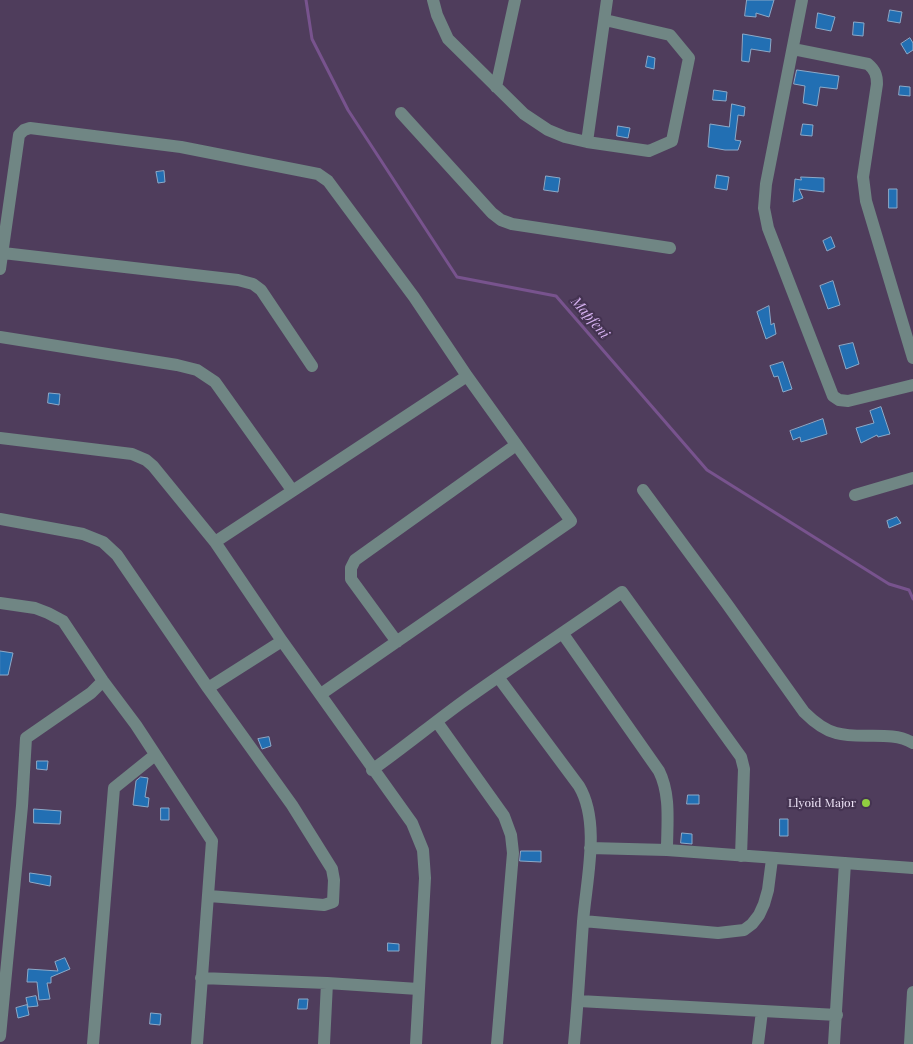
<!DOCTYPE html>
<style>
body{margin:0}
canvas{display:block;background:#4f3d5c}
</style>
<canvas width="913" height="1044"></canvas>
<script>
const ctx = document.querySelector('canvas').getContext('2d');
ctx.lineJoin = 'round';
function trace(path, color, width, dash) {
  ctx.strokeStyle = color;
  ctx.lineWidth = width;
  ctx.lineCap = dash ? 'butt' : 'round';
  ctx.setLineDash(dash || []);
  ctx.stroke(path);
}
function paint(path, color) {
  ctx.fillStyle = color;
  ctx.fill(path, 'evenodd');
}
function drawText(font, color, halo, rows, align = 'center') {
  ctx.font = font + ' "Playfair Display",serif';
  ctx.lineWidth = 4.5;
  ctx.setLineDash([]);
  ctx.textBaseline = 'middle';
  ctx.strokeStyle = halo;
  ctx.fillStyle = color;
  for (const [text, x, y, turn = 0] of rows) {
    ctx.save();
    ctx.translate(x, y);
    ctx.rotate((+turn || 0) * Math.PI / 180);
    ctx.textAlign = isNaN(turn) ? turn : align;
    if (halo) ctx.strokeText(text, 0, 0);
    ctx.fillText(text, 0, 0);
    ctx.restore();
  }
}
const stream = new Path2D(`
 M306 0 312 39 348 110 457 277 556 296 707 470 889 584 909 590
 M909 590 913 599`);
const building = new Path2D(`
 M747 0H774L769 17 756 13V17L745 16Z
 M890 10 902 12 900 23 888 21Z
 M818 13 835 17 831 31 816 28Z
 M854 22 864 23 863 36 853 35Z
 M743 34 771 39 770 52 751 49 749 62 742 61Z
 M910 38 913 43V50L907 54 901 44Z
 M648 56 655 58 654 69 646 67Z
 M797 70 839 76 837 89 820 87 817 106 803 103 805 86 794 84Z
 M900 86 910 87V96L899 95Z
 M714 90 727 92 726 101 713 100Z
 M732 104 745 107 744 116 738 115 735 140 741 141 738 150H725L708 147 710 124 729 127Z
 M803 124 813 125 812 136 801 135Z
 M618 126 630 128 628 138 617 136Z
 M164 171 165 182 158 183 156 172Z
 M717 175 729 177 727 190 715 188Z
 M546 176 560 178 558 192 544 190Z
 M801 177 824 178V192L799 189 803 198 793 202 795 179 801 180Z
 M889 189H897V208H889Z
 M831 237 835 247 827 251 823 241Z
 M833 281 840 305 828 309 820 286Z
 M769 306 771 325 774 323 776 334 766 339 757 312Z
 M853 343 859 364 846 369 839 346Z
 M783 362 792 389 783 392 778 376 774 377 770 366Z
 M49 393 60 394 59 405 48 403Z
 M881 407 890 434 878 437 877 435 861 443 856 428 874 423 870 411Z
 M823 419 827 434 801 442 800 437 793 440 790 431Z
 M897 517 901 523 889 528 887 521Z
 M0 651 13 653 8 675H0Z
 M269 737 271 746 262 749 258 739Z
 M37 761H48L47 770 37 769Z
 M141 777 148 778 145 797 149 798 148 807 133 805 136 781Z
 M688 795H699V804H687Z
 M161 808H169V820H161Z
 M34 809 61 811 60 824 34 823Z
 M780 819H788V836H780Z
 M682 833 692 834V844L681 843Z
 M521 851H541V862L520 861Z
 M30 873 51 876 50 886 30 882Z
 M388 943 399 944V951H388Z
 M65 958 70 969 51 977V983H47L50 999 39 1000 37 982H27L28 969 58 971 55 962Z
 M36 996 38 1006 28 1007 26 998Z
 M299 999H308L307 1009H298Z
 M27 1005 29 1015 18 1018 16 1008Z
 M151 1013 161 1014 160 1025 150 1024Z`);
const minor = new Path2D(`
 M433 0 437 15 448 39 524 114 548 130 565 137 587 142 649 151 672 141 689 58 670 35 605 20
 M802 0 766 184 764 208 768 228 833 396 839 400 848 401 913 385
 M793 49 868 64C875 70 877 75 877 84L863 177 866 201 913 358
 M496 87 515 0
 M401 113 492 213 501 220 512 224 670 248
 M587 142 607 0
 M3 253 238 280 253 284 261 290 312 366
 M0 269 19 135 24 130 30 128 181 147 318 174 328 181 414 297 467 376 571 521 321 694
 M0 337 177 365 197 370 215 382 292 490
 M0 438 132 454 146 460 153 466 215 542 282 641 412 823 423 850 425 878 416 1044
 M643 490 727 604 804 712C813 721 824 730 836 733 860 740 891 730 913 743
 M855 495 913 478
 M0 519 83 534 103 542 117 555 208 688 292 805 332 869 334 880 333 902 324 905 209 896
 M215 542 467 376
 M0 603 35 608 48 613 63 621 103 681 136 725 212 841 197 1044
 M563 634 659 771C671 795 667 824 667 850
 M397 642 351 579V568L355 560 516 445
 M498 677 579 786C601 823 586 881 583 922 580 963 578 1003 574 1044
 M208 688 282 641
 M437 722 504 816 511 835 513 853 497 1044
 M372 770C403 748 431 725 461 703 514 665 569 629 622 592L741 757 744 769 741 856
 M590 848 667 850 913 868
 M583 921 718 933 744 930 752 924 759 915 764 904 768 890 772 859
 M201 978 327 983 418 989
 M579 1001 837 1015
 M0 1036 22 806 26 738 91 693 103 681
 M93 1044 114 788 155 755
 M324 1044 327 983
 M758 1044 762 1011
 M834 1044 845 863
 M910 1044 913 992`);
const markers = [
 [866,803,5,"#90cd40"]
];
const poiNames = [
 ["Llyoid Major",856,803]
];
const waterNames = [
 ["Mapfeni",590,318,49]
];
trace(stream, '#78538e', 3);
paint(building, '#226fb3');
trace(building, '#8ba9c8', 1);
trace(minor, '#708684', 12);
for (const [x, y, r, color] of markers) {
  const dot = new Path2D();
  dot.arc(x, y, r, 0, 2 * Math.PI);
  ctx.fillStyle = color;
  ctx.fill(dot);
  trace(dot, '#443351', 2);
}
drawText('12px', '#eee4f7', '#443351', poiNames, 'right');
drawText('italic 14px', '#d5b1f0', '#443351', waterNames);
</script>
